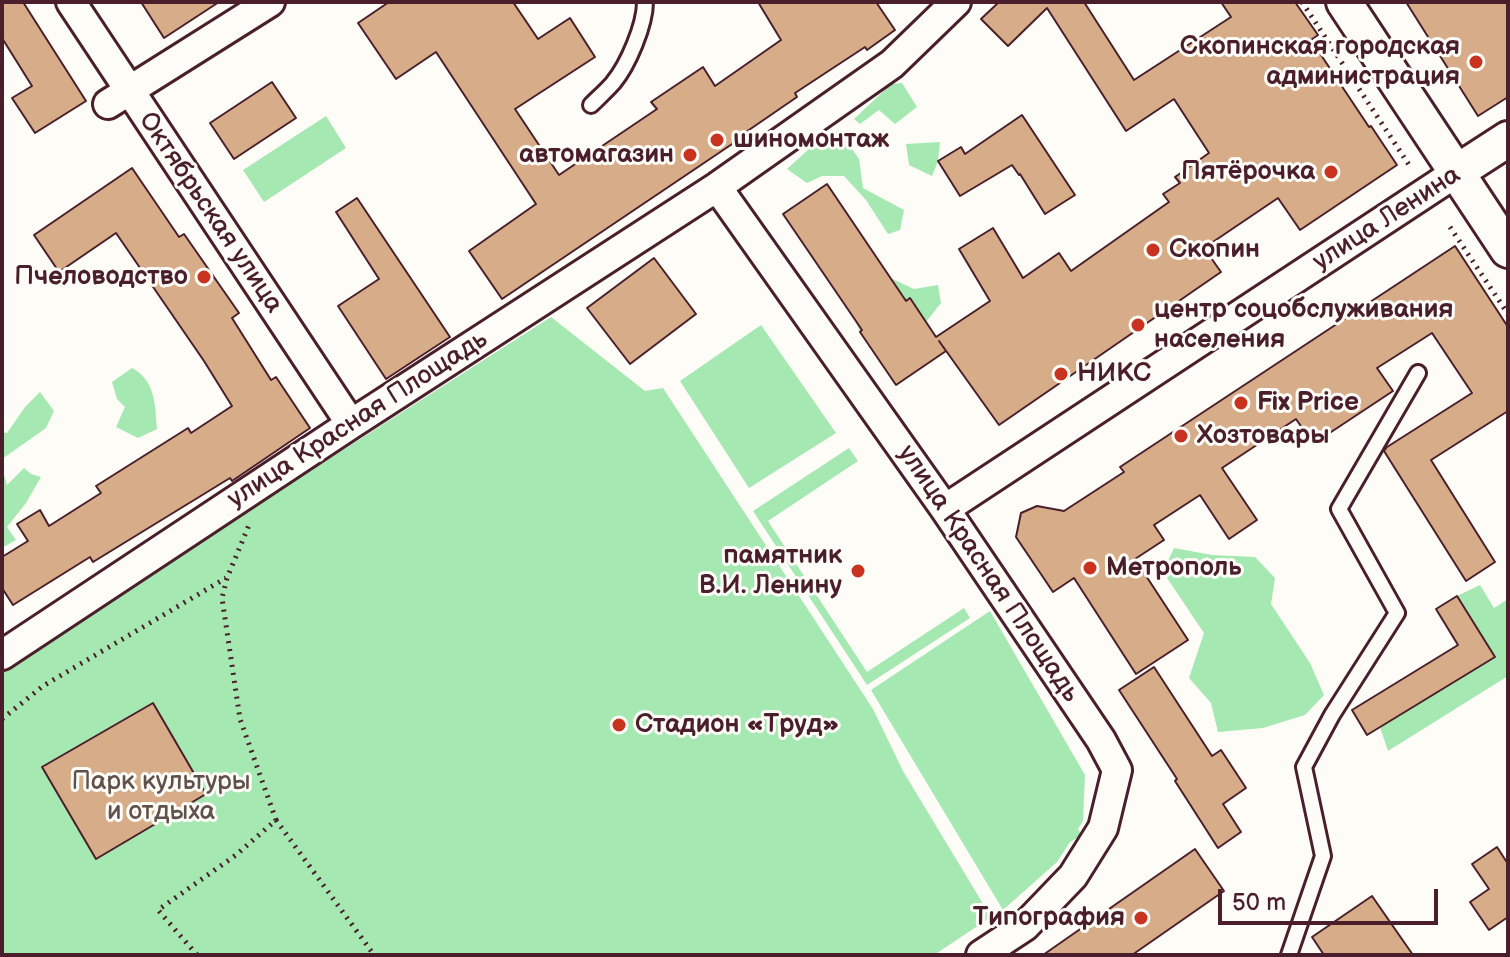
<!DOCTYPE html>
<meta charset="utf-8">
<style>
body{margin:0}
#map{position:relative;width:1510px;height:957px;overflow:hidden;background:#fdfcf7;font-family:"Balsamiq Sans",sans-serif}
canvas{display:block}
.frame{position:absolute;inset:0;border:4px solid #4a1f2b;pointer-events:none}
.scale{position:absolute;left:1218px;top:889px;width:220px;height:36px;box-sizing:border-box;border:4px solid #4a1f2b;border-top:0;padding-left:10px;font-size:24px;line-height:28px;white-space:nowrap;color:#4a1f2b;-webkit-text-stroke:6px #fdfcf7;paint-order:stroke}
</style>
<div id="map">
<canvas width="1510" height="957"></canvas>
<div class="frame"></div>
<div class="scale">50 m</div>
</div>
<script>
const ctx = document.querySelector('canvas').getContext('2d');
ctx.lineJoin = 'round';
function paint(path, color) {
  ctx.fillStyle = color;
  ctx.fill(path, 'evenodd');
}
function trace(path, color, width, dash) {
  ctx.strokeStyle = color;
  ctx.lineWidth = width;
  ctx.lineCap = dash ? 'butt' : 'round';
  ctx.setLineDash(dash || []);
  ctx.stroke(path);
}
function drawText(font, color, halo, rows, align = 'center') {
  ctx.font = font + ' "Balsamiq Sans",sans-serif';
  ctx.lineWidth = 6;
  ctx.setLineDash([]);
  ctx.textBaseline = 'middle';
  ctx.strokeStyle = halo;
  ctx.fillStyle = color;
  for (const [text, x, y, turn = 0] of rows) {
    ctx.save();
    ctx.translate(x, y);
    ctx.rotate((+turn || 0) * Math.PI / 180);
    ctx.textAlign = isNaN(turn) ? turn : align;
    if (halo) ctx.strokeText(text, 0, 0);
    ctx.fillText(text, 0, 0);
    ctx.restore();
  }
}
const green = new Path2D(`
 M902 83 917 107 895 124 879 110 860 124 854 119 891 84Z
 M326 116 346 148 264 202 243 170Z
 M839 130 859 159 863 188 904 210 900 230 888 234 866 200 844 176H822L807 183 787 169 809 149Z
 M940 142 938 161 932 176 909 165 906 144Z
 M888 277 914 289 938 285 941 303 926 322 910 298 860 332 849 306Z
 M551 317 645 391 663 388 873 709 903 771 991 917 934 955H2V672L257 505Z
 M761 325 836 433 749 488 680 381Z
 M132 368C156 381 155 405 157 429L138 438 116 427 125 407 117 399 112 382Z
 M40 392 54 411 46 428 2 459V432L7 433 25 407Z
 M849 448 858 461 768 521 867 672 964 608 970 618 867 685 753 511Z
 M2 468 7 485 24 468 31 474 41 477 26 503 7 527 16 540 2 548Z
 M1174 548 1212 555 1255 557 1275 578 1271 604 1310 663 1324 695 1305 715 1263 728 1218 732 1211 703 1189 678 1204 633 1163 572Z
 M1480 585 1494 608 1508 599V676L1388 751 1380 727 1495 657 1457 596Z
 M990 611 1085 775 1083 821 1078 829 1082 835 1070 842 1057 862 1003 910 871 690Z`);
const building = new Path2D(`
 M2 2H23L86 101 35 133 12 98 32 86 2 38Z
 M141 2H219L164 38Z
 M389 2H513L538 39 570 18 595 57 515 109 559 175 657 109 651 102 703 67 715 86 781 40 758 2H876L895 30 867 50 865 47 795 93 797 97 746 132 747 134 502 299 469 251 536 204 436 52 396 79 358 23Z
 M999 2H1084L1134 80 1231 17 1221 2H1295L1318 35 1311 40 1369 127 1371 126 1397 165 1300 230 1278 198 1204 248 1221 272 999 425 939 341 946 351 896 385 860 332 862 330 783 214 827 184 906 301 910 298 936 337 990 301 959 249 993 228 1023 278 1059 253 1071 271 1169 202 1163 194 1180 183 1175 177 1209 153 1174 99 1126 131 1047 8 1008 46 981 19Z
 M1406 2H1508V97L1478 116Z
 M272 82 296 118 234 159 210 123Z
 M1022 115 1075 195 1045 214 1020 174 1019 175 1012 165 960 196 938 161 961 147 965 154Z
 M132 168 179 237 184 234 239 313 232 318 271 380 276 377 310 428 232 481 230 478 93 562 90 557 13 605 2 588V557L28 541 17 524 40 510 49 526 101 493 96 486 188 428 191 433 232 406 204 361 116 233 59 272 34 235Z
 M357 198 450 337 386 379 338 306 379 279 336 212Z
 M1455 246 1508 327V411L1431 460 1495 562 1466 581 1384 451 1387 447 1472 393 1432 333 1377 368 1393 391 1313 444 1296 419 1222 468 1257 520 1229 539 1200 495 1154 525 1164 540 1135 559 1188 640 1136 674 1074 578 1053 592 1016 537 1021 513 1037 506 1064 511 1124 472 1120 467Z
 M654 258 696 314 630 364 587 308Z
 M1457 596 1495 657 1367 735 1352 710 1458 645 1436 609Z
 M1154 667 1212 756 1221 750 1246 788 1223 804 1241 832 1218 848 1175 781 1177 779 1119 690Z
 M153 703 206 794 96 859 42 767Z
 M1497 847 1508 864V917L1489 930 1470 902 1489 889 1472 864Z
 M1195 849 1224 891 1132 955H1043Z
 M1372 896 1413 955H1324L1312 937Z`);
const path = new Path2D(`
 M1302 2 1411 168
 M1450 227 1508 314
 M2 719 43 686 226 578
 M276 820 374 955
 M197 955 158 910 236 855 276 820 240 719 222 598 227 578 249 525`);
const service = new Path2D(`
 M591 105C598 98 606 91 613 83 628 65 645 25 645 2
 M1289 955 1323 856 1304 767 1332 715 1397 613 1339 509 1418 373`);
const minor = new Path2D(`
 M71 2 351 424
 M108 104 270 2
 M717 187 945 509 1101 740 1117 770 1103 828 1073 876 1025 926 981 955
 M945 509 1457 172
 M2 655 351 424 717 187 892 64 956 2`);
const tertiary = new Path2D(`
 M1344 2 1508 250
 M1457 172 1508 139`);
const markers = [
 [1476,62,8,"#c8321e"],
 [717,140,8,"#c8321e"],
 [690,155,8,"#c8321e"],
 [1331,172,8,"#c8321e"],
 [1153,250,8,"#c8321e"],
 [204,277,8,"#c8321e"],
 [1138,325,8,"#c8321e"],
 [1061,374,8,"#c8321e"],
 [1241,403,8,"#c8321e"],
 [1181,436,8,"#c8321e"],
 [1090,568,8,"#c8321e"],
 [858,571,8,"#c8321e"],
 [619,725,8,"#c8321e"],
 [1141,918,8,"#c8321e"]
];
const poiNames = [
 ["Скопинская городская",1460,47,"right"],
 ["администрация",1460,77,"right"],
 ["шиномонтаж",733,140],
 ["автомагазин",674,155,"right"],
 ["Пятёрочка",1315,172,"right"],
 ["Скопин",1169,250],
 ["Пчеловодство",188,277,"right"],
 ["центр соцобслуживания",1154,310],
 ["населения",1154,340],
 ["НИКС",1077,374],
 ["Fix Price",1257,403],
 ["Хозтовары",1197,436],
 ["памятник",842,556,"right"],
 ["В.И. Ленину",842,586,"right"],
 ["Метрополь",1106,568],
 ["Стадион «Труд»",635,725],
 ["Типография",1125,918,"right"]
];
const streetNames = [
 ["Октябрьская улица",210,213,56],
 ["улица Ленина",1387,219,-33],
 ["улица Красная Площадь",358,420,-33],
 ["улица Красная Площадь",988,574,56]
];
const parkNames = [
 ["Парк культуры",161,782],
 ["и отдыха",161,812]
];
paint(green, '#a5e8b2');
paint(building, '#d7ad89');
trace(building, '#4a1f2b', 2);
trace(service, '#4a1f2b', 20);
trace(minor, '#4a1f2b', 34);
trace(tertiary, '#4a1f2b', 40);
trace(path, '#4a1f2b', 5, [2, 6]);
trace(service, '#fdfcf7', 14);
trace(minor, '#fdfcf7', 28);
trace(tertiary, '#fdfcf7', 34);
for (const [x, y, r, color] of markers) {
  const dot = new Path2D();
  dot.arc(x, y, r, 0, 2 * Math.PI);
  ctx.fillStyle = color;
  ctx.fill(dot);
  trace(dot, '#fdfcf7', 3);
}
drawText('bold 26px', '#4a1f2b', '#fdfcf7', poiNames, 'left');
drawText('26px', '#4a1f2b', '#fdfcf7', streetNames);
drawText('26px', '#61514d', '#fdfcf7', parkNames);
</script>
